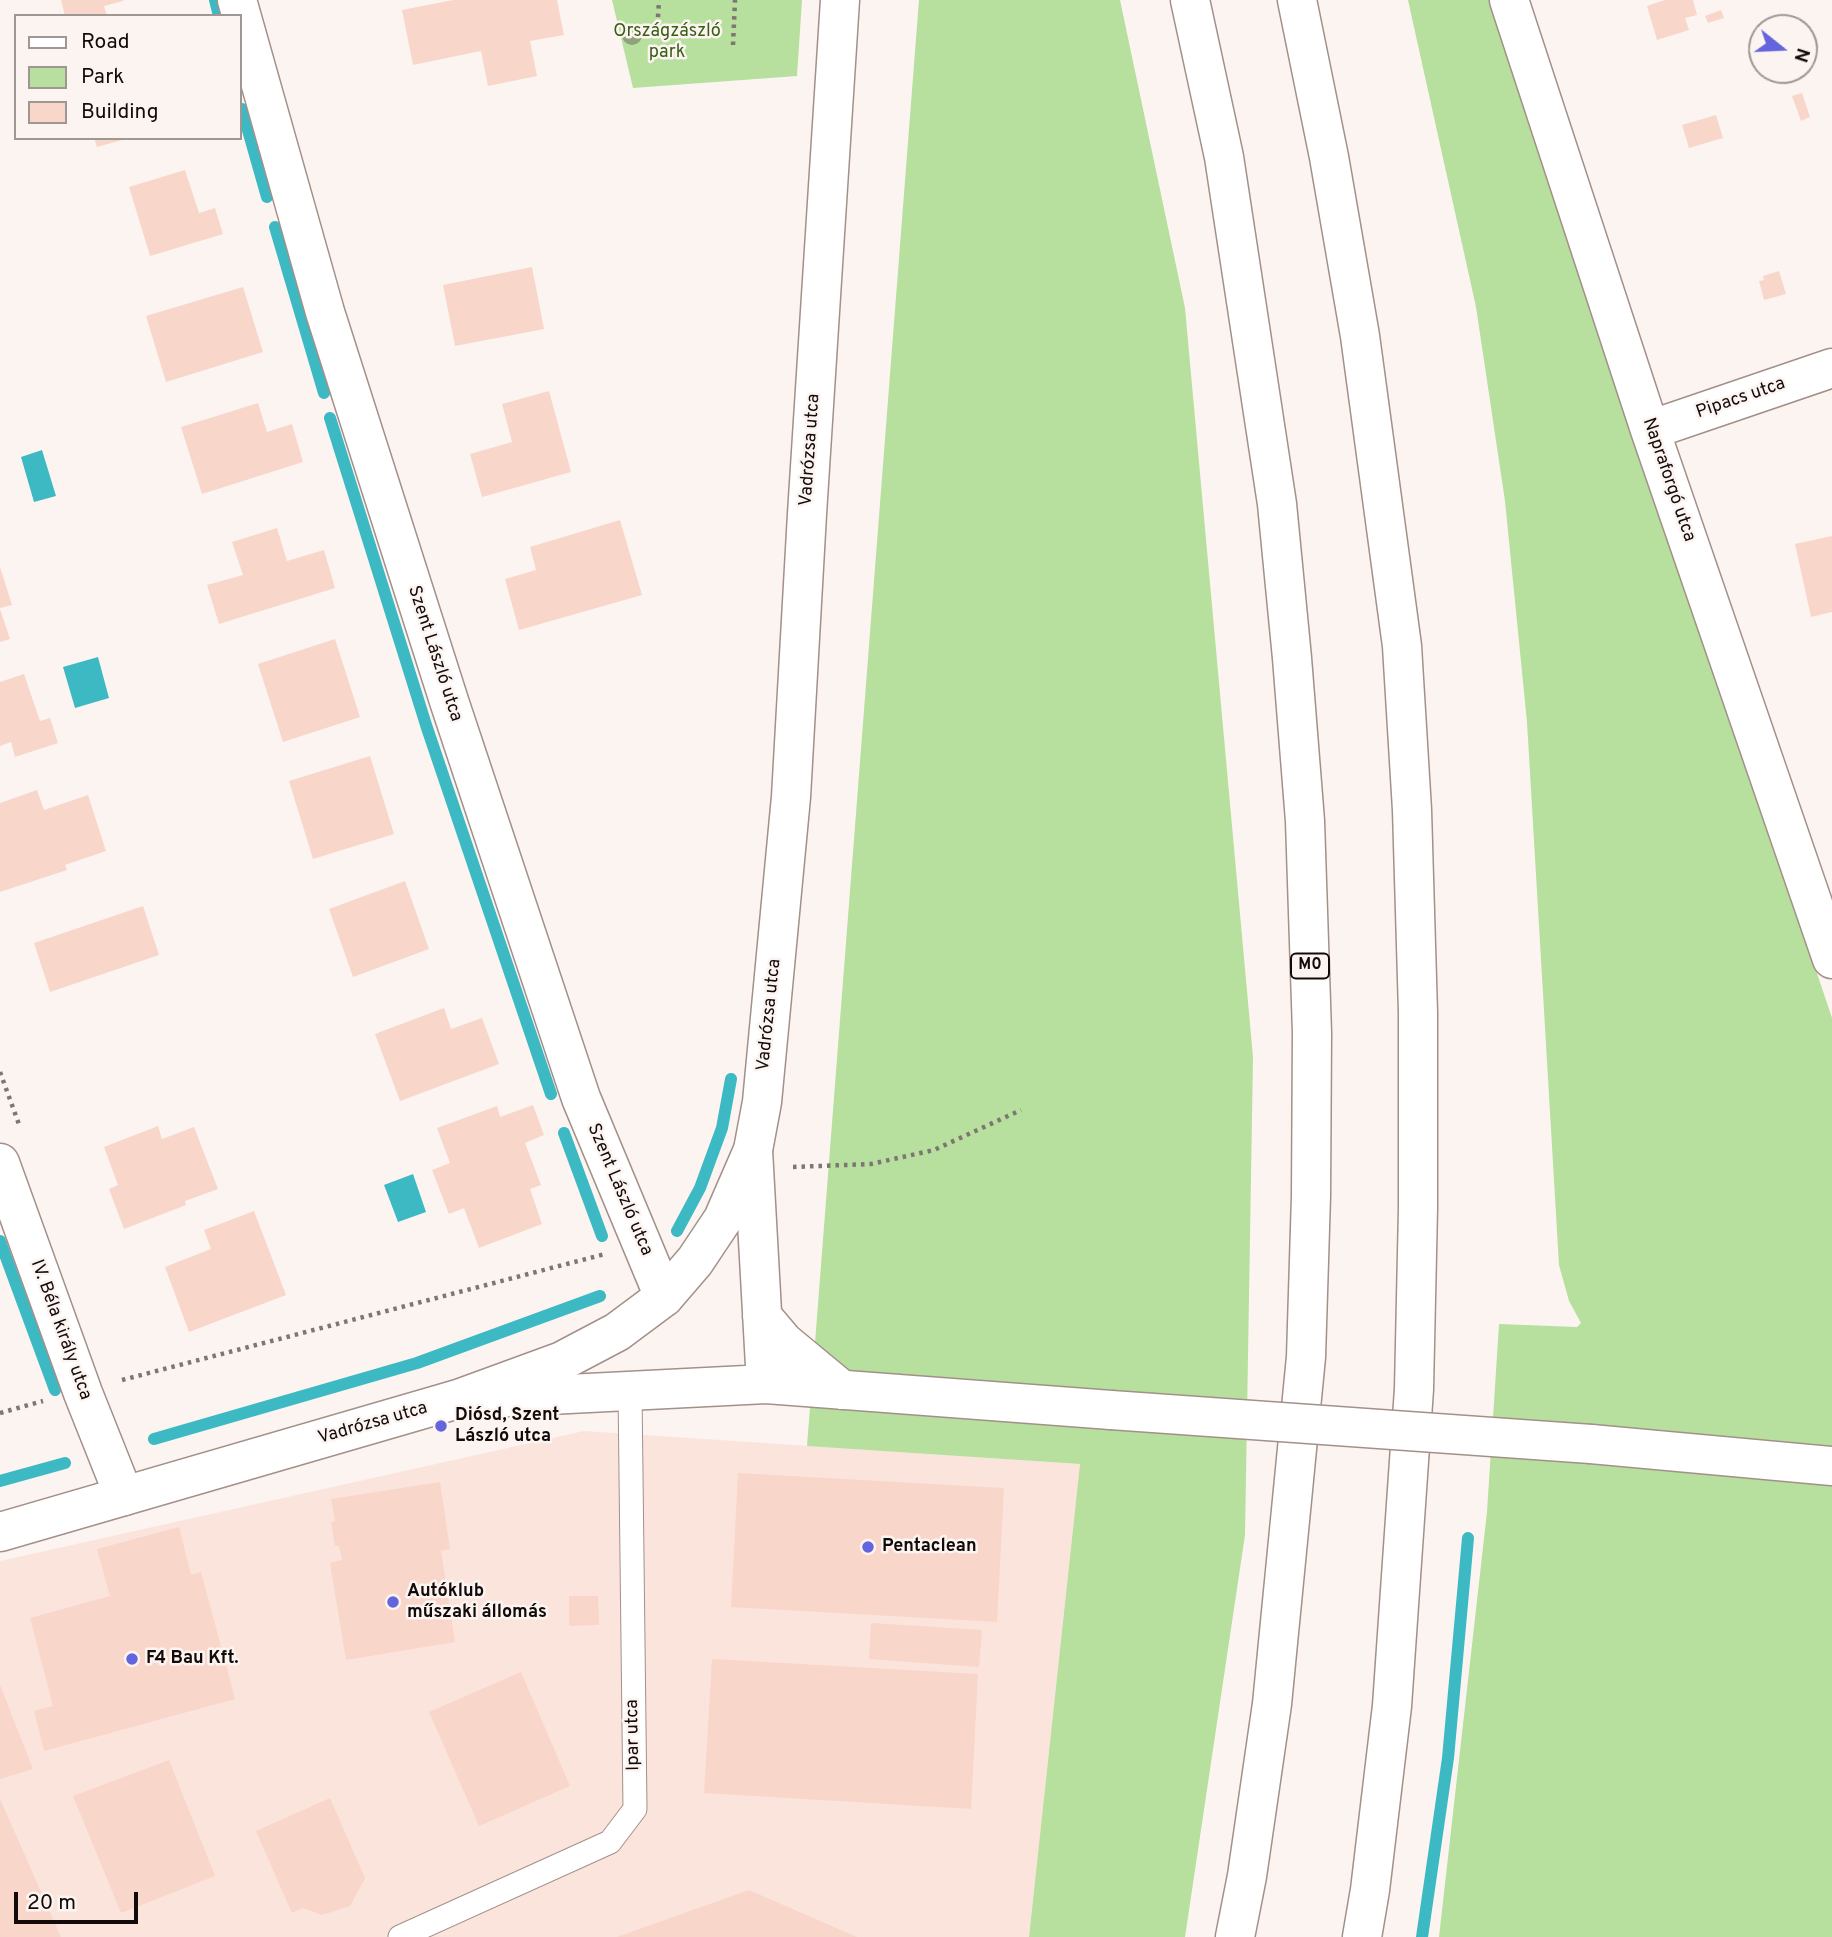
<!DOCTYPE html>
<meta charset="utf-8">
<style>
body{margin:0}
#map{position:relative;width:1832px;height:1937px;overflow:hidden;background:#fcf4f1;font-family:Overpass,sans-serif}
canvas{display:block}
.legend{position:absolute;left:14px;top:14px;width:228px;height:126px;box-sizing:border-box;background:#fcf4f1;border:2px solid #9e9794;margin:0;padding:9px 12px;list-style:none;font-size:21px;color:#120b09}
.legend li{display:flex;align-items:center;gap:14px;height:35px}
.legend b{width:35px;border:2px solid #9e9794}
.north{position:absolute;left:1748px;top:14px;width:70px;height:70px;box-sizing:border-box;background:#fcf4f1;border:2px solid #9e9794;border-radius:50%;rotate:108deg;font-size:19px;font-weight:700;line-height:28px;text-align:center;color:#120b09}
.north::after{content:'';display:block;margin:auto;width:24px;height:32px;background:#6464dd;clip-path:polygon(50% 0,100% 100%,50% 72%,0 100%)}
.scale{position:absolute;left:14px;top:1892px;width:124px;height:32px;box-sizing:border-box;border:4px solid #120b09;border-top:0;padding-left:9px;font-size:21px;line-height:24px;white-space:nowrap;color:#120b09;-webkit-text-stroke:5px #fcf4f1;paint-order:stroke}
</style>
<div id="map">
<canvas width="1832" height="1937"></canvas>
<ul class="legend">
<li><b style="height:9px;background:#fff"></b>Road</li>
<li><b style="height:19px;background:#b7df9d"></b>Park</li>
<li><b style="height:19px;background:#f9d6ca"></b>Building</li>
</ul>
<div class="north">N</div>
<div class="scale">20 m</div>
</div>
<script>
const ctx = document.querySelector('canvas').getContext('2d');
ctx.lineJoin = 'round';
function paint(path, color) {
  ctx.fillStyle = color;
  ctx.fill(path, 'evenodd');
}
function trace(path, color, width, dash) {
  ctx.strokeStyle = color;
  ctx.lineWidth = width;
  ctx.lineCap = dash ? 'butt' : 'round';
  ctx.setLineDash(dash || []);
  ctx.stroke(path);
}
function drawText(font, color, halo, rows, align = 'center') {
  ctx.font = font + ' Overpass,sans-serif';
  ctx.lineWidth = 5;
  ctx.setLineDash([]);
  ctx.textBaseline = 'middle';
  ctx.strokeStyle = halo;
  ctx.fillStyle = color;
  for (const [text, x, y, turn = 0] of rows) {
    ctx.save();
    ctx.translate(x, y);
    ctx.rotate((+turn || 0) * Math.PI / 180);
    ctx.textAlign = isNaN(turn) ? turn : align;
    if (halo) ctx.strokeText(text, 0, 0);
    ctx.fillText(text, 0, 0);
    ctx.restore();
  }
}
const built = new Path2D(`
 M584 1431 1080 1464 1029 1937H0V1561Z`);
const green = new Path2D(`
 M612 0H802L797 76 633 88Z
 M919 0H1120L1185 308 1253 1057 1245 1535 1185 1937H1029L1080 1464 807 1446Z
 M1408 0H1490L1832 1018V1937H1439L1487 1512 1499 1324 1577 1327 1581 1323 1569 1301 1559 1265 1527 722 1505 501 1476 307Z`);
const water = new Path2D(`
 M42 450 56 496 34 502 21 457Z
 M98 657 109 698 75 708 63 667Z
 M413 1174 426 1212 398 1222 384 1185Z`);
const stream = new Path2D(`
 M215 0 219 16
 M242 109 267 197
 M275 227 324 393
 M330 418 427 728 551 1094
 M564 1133 602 1236
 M677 1231 700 1188 722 1128 731 1079
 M0 1241 55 1390
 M154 1439 417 1363 600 1296
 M0 1481 65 1463
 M1422 1937 1448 1758 1468 1538`);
const building = new Path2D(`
 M61 0H123V1L104 6 107 16H65Z
 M453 0H557L564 35 530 41 537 76 488 86 481 51 413 65 402 10Z
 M1665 0H1693L1697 15 1685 18 1689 30 1657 40 1647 6Z
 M1721 10 1724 18 1708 23 1705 16Z
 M1802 93 1810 117 1801 121 1792 96Z
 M1716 115 1723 138 1689 148 1682 125Z
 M94 138H126V139L97 147Z
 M185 170 199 213 215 208 223 234 150 256 129 187Z
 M532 267 544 329 455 346 443 285Z
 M1779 271 1786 294 1764 300 1759 281 1764 280 1763 276Z
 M243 287 263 352 166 382 146 316Z
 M549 391 571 472 482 497 470 454 512 442 502 404Z
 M258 403 267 432 292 424 303 462 202 494 181 427Z
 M620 520 642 595 519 630 505 579 536 570 530 547Z
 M277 528 287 561 324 550 335 588 219 624 207 585 243 575 232 542Z
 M1832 536V612L1811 617 1795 544Z
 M0 567 12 605 0 608Z
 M0 609 10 639 0 642Z
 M335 639 360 717 283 742 258 664Z
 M24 674 40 721 50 718 58 743 15 757 11 742 0 746V682Z
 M370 756 394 834 313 859 289 781Z
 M37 790 44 810 88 795 106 851 65 865 67 870 0 892V803Z
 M405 881 429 949 353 977 329 909Z
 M143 906 159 955 50 992 34 943Z
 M444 1008 451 1029 482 1018 499 1064 400 1101 375 1034Z
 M533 1105 544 1135 525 1143 541 1185 530 1189 542 1224 479 1248 464 1208 449 1214 432 1170 450 1163 437 1128 497 1106 500 1117Z
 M158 1126 162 1139 194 1127 218 1189 185 1201 186 1205 124 1229 109 1189 118 1185 104 1147Z
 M254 1211 286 1295 189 1332 165 1267 211 1249 204 1230Z
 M738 1473 1004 1488 997 1622 731 1607Z
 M440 1482 450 1549 441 1551 455 1642 346 1660 330 1563 342 1560 339 1546H335L331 1522 335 1521 331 1499Z
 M179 1527 191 1575 201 1572 235 1699 44 1751 34 1711 53 1706 30 1618 110 1596 97 1549Z
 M569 1596H598L599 1625 569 1626Z
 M871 1623 982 1630 979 1667 869 1659Z
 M712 1659 978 1674 971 1809 704 1793Z
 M521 1672 570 1786 479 1826 429 1712Z
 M0 1685 33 1769 0 1779Z
 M169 1760 215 1876 121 1913 73 1796Z
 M330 1798 365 1878 350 1906 322 1915 303 1908 292 1913 256 1831Z
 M0 1799 61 1937H0Z
 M749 1890 857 1937H617Z`);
const path = new Path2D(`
 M657 34 659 0
 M733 45 735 0
 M0 1072 20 1127
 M793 1167 871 1164 934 1150 1021 1110
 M122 1380 605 1254
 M0 1413 43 1401`);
const service = new Path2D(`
 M400 1937 610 1842 635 1809 630 1391`);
const minor = new Path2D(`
 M237 0 325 312 449 701 581 1098 664 1297
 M1509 0 1650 430 1832 959
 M1650 430 1832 368
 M753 1150 766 1384
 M0 1163 83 1393 124 1496
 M762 1316 784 1342 842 1390
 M470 1399 766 1384 1111 1410
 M1591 1444 1832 1466`);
const tertiary = new Path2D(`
 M0 1532 458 1399 562 1361 617 1332 664 1297 695 1261 723 1219 753 1150 762 1102 791 797 807 514 840 0`);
const trunk = new Path2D(`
 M1190 0 1224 157 1277 504 1292 658 1305 821 1312 1033 1311 1196 1306 1357 1272 1704 1247 1876 1235 1937
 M1297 0 1329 157 1360 336 1402 646 1412 810 1418 1013V1208L1414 1389 1392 1706 1370 1890 1362 1937`);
const minorBridge = new Path2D(`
 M1111 1410 1591 1444`);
const trees = [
 [632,35]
];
const markers = [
 [441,1426,7,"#6464dd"],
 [868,1547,7,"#6464dd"],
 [393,1602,7,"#6464dd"],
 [132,1659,7,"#6464dd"]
];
const shields = [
 [1310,966,38]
];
const shieldNames = [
 ["M0",1310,966]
];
const parkNames = [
 ["Országzászló",667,32],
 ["park",667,53]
];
const streetNames = [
 ["Pipacs utca",1741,399,-19],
 ["Vadrózsa utca",811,450,-86],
 ["Napraforgó utca",1668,480,71],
 ["Szent László utca",434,654,72],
 ["Vadrózsa utca",770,1015,-84],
 ["Szent László utca",619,1190,67],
 ["IV. Béla király utca",60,1330,70],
 ["Vadrózsa utca",373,1424,-16],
 ["Ipar utca",634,1735,-91]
];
const poiNames = [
 ["Diósd, Szent",455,1416],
 ["László utca",455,1437],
 ["Pentaclean",882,1547],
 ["Autóklub",407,1592],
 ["műszaki állomás",407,1613],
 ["F4 Bau Kft.",146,1659]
];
paint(built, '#fbe4dc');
paint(green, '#b7df9d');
paint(water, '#3db9c3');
trace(stream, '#3db9c3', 12);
paint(building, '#f9d6ca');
trace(service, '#a39089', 25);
trace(minor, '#a39089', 41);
trace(tertiary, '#a39089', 41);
trace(trunk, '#a39089', 41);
trace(path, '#7d7673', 4.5, [3.5, 5]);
trace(service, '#fff', 23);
trace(minor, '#fff', 38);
trace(tertiary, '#fff', 38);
trace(trunk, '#fff', 38);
trace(minorBridge, '#a39089', 41, []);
trace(minorBridge, '#fff', 38);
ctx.fillStyle = '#90a278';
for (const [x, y] of trees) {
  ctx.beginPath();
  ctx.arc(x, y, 10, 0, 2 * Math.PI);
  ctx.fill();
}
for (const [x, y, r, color] of markers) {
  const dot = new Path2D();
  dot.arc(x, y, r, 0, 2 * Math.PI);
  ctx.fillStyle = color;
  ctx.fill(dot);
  trace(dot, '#fcf4f1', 2.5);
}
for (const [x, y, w] of shields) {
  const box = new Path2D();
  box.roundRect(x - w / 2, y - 12.5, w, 25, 5);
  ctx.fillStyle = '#fcf4f1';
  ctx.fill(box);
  trace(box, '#120b09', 2);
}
drawText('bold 16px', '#120b09', null, shieldNames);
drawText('18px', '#375e15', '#fcf4f1', parkNames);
drawText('18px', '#120b09', '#fcf4f1', streetNames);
drawText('bold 18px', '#120b09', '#fcf4f1', poiNames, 'left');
</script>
